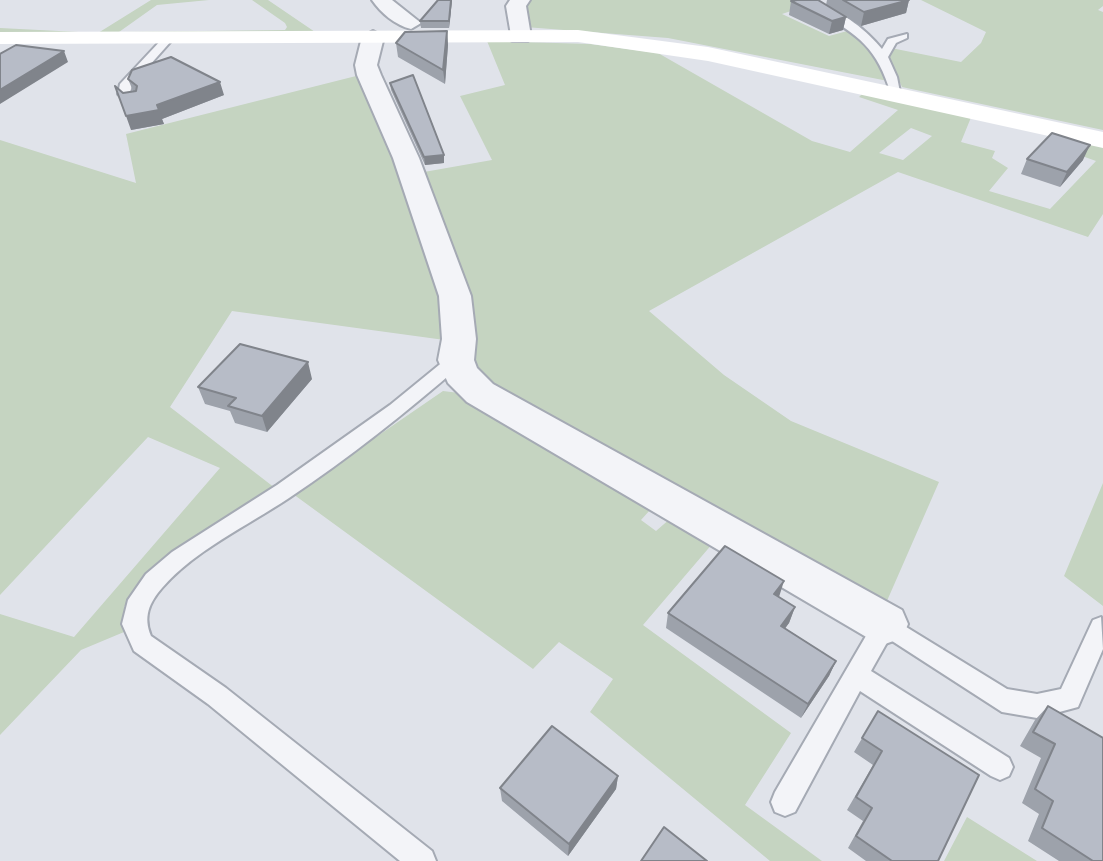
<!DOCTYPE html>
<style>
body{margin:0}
canvas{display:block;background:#e0e3ea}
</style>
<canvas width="1103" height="861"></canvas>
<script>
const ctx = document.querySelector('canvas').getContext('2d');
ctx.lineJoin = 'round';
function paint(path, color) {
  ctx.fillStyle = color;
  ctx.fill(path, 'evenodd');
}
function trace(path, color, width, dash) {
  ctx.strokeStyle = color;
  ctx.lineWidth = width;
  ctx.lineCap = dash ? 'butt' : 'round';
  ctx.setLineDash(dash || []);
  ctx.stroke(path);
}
const green = new Path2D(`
 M151 0H209L157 5 119 32 285 30 287 27 285 23 252 0H268L318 34 0 33V28L98 33Z
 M525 0H793L806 6 782 14 829 36 851 30 868 44 888 81 668 38 525 27Z
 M921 0H1103V6L1098 10 1103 12V130L902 87 889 59 891 48 961 62 981 43 986 32Z
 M487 41 590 44 658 53 812 141 850 152 898 110 859 97 864 92 972 115 961 142 995 151 992 158 1008 168 989 191 1050 209 1096 161 1057 147 1063 136 1103 146V214L1088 237 898 172 649 311 724 375 791 421 939 482 883 610 599 451 475 373 424 172 492 160 460 96 505 85ZM911 128 932 136 903 160 879 153Z
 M360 75 399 159 452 341 232 311 170 407 275 488 146 576 124 607V632L81 650 0 735V614L74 637 220 468 148 437 0 595V140L136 183 126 134Z
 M443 391 459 393 660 499 641 520 656 531 679 511 719 536 643 625 791 733 745 805 822 861H770L590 712 613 679 559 642 533 669 293 494Z
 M1103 483V606L1064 576Z
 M967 817 1037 861H944Z`);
const lane = new Path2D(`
 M818 8C840 7 869 33 882 49L888 39 907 34V38L896 43 888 57 897 77 901 97 891 94C877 48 859 35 818 12Z
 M164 37 173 39 132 85 130 93 140 102 130 105 118 94 120 84Z
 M456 354 462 356 465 360 462 364C407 412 349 458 289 498 247 526 195 550 162 588 149 603 143 617 151 636L226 688 432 851 436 861H400L208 704 134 651 122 624 128 600 146 574 172 552 277 485 390 405 450 356Z
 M885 614 1007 689 1037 694 1061 689 1093 620 1101 617 1103 649 1078 707 1037 718 1002 712 889 639 871 671 1009 758 1013 767 1009 776 1000 780 991 776 860 691 795 812 785 816 775 812 771 802 775 792 877 617Z`);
const street = new Path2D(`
 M372 0H392L421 23 411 29C395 25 381 13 372 0Z
 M510 0H530L526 6 531 36 528 41H512L506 6Z
 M373 31 384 37 377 65 381 75 419 158 471 296 476 339 474 360 477 368 493 384 902 610 908 624 902 638 885 644 868 638 467 402 448 383 438 360 442 339 439 296 393 158 357 75 355 65 362 37Z`);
const secondary = new Path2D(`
 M578 30 708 47 1103 132V148L708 61 578 42 0 44V32Z`);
const wall = new Path2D(`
 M438 0H452L449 28H421L420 21Z
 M827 0H909L906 13 861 26 846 17 843 30 829 34 789 15 791 1 826 5Z
 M447 31 448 45 445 84 398 57 396 43Z
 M128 79 224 95 162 119 164 124 131 130 133 91Z
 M390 83 444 155V163L425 165 391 90Z
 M1027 159 1083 160 1060 187 1021 174Z
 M312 379 267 432 235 423 230 411 205 404 198 387Z
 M779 597 795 607 789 623 785 628 836 661 829 676 801 718 666 628 668 613Z
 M1048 706 1103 861H1059L1028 841 1039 814 1022 803 1041 758 1020 746 1035 720Z
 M878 711 938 861H866L848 848 863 821 847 810 873 765 854 752Z
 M618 776 616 789 568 856 502 801 500 788Z`);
const shadedWall = new Path2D(`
 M451 0H452L449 28V21Z
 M909 0 906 13 861 26 864 12Z
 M846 17 843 30 829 34 832 21Z
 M447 31 448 45 445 84 443 70Z
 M64 51 68 62 0 104V90Z
 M220 82 224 95 162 119 164 124 131 130 126 116Z
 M1090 145 1083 160 1060 187 1067 172Z
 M444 155V163L425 165 424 157Z
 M308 362 312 379 267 432 262 416Z
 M784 581 779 597 774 594Z
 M795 607 789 623 776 641 781 626Z
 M836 661 829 676 801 718 808 704Z
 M618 776 616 789 568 856 569 844Z`);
const building = new Path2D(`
 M438 0H451L449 21H420Z
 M797 0H818L846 17 832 21 791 1Z
 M843 0H909L864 12Z
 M447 31 443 70 396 43 405 32Z
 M16 45 64 51 0 90V54Z
 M171 57 220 82 157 105 159 110 126 116 115 86 123 93 136 91 137 86 128 79 132 70Z
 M413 75 444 155 424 157 390 83Z
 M1052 133 1090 145 1067 172 1027 159Z
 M240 344 308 362 262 416 228 406 236 398 198 387Z
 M725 546 784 581 774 594 795 607 781 626 836 661 808 704 668 613Z
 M1048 706 1103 738V861H1093L1042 828 1053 801 1035 789 1055 744 1033 732Z
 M878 711 979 775 938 861H892L856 836 872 808 856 797 882 751 862 738Z
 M552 726 618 776 569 844 500 788Z
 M664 827 707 861H641Z`);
paint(green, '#c5d4c1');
trace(lane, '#a5aab4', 4);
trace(street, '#a5aab4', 4);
paint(lane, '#f3f4f8');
paint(street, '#f3f4f8');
paint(secondary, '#fff');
paint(wall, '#9da2ab');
paint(shadedWall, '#80848b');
paint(building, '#b7bcc7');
trace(building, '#80848b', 2);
</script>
